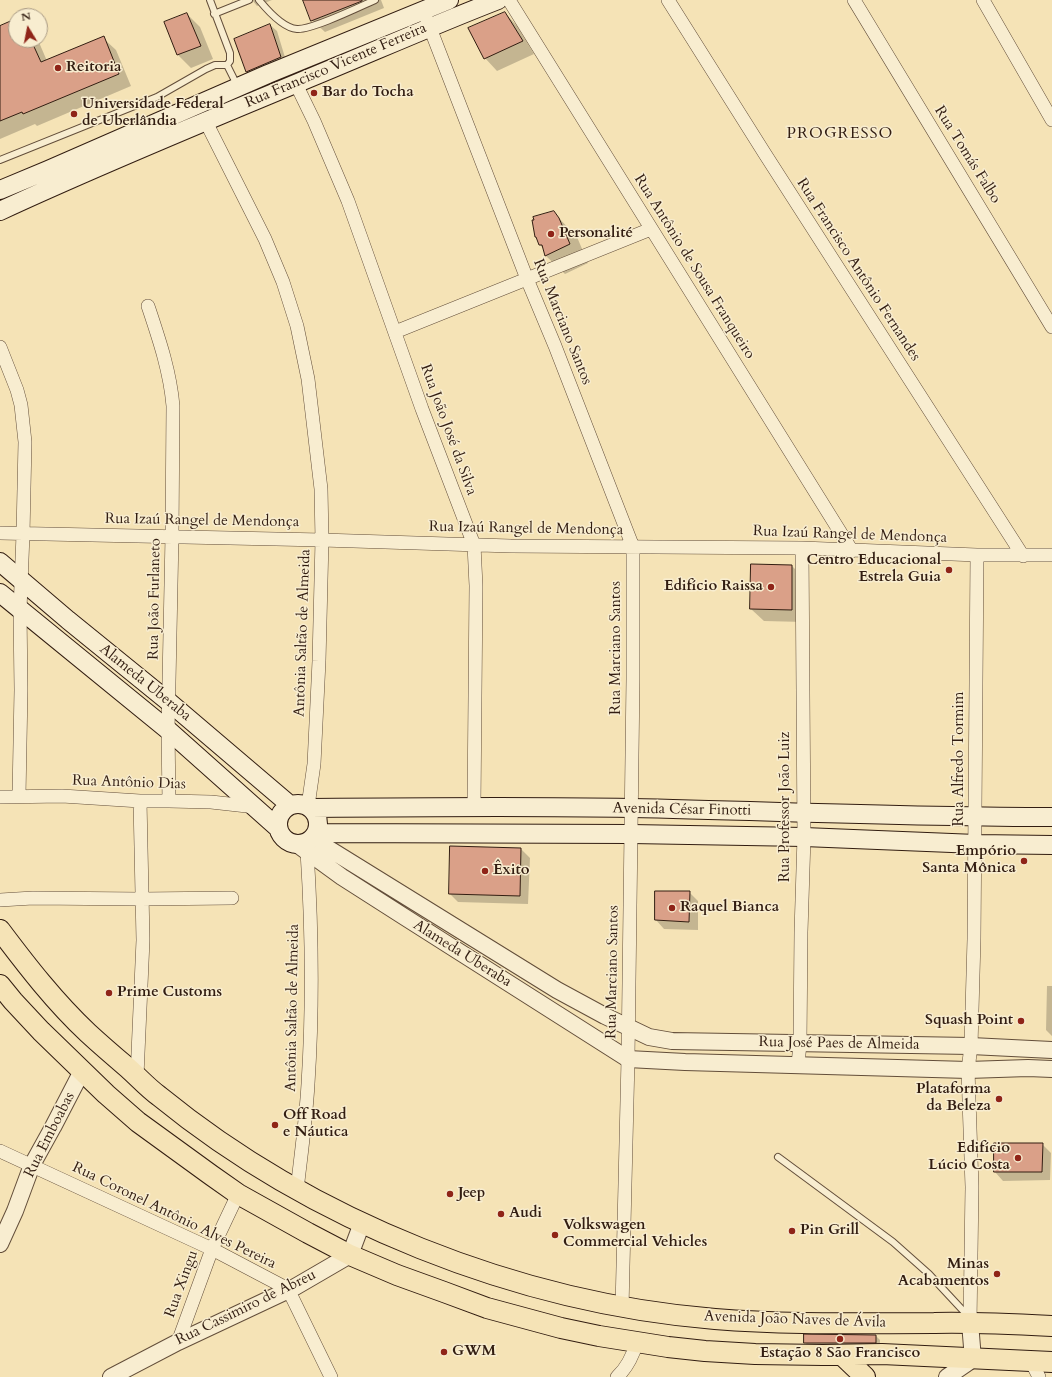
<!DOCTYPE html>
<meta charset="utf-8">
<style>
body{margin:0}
#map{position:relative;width:1052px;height:1377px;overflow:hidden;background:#f5e3b6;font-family:Cardo,serif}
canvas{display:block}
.north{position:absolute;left:8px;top:8px;width:40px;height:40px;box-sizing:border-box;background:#f8edd0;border:1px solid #a99a84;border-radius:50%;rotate:350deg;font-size:11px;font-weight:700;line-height:16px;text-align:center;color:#321d11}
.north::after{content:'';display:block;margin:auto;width:14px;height:18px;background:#8f2418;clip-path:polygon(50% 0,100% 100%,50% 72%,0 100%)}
</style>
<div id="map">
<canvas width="1052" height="1377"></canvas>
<div class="north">N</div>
</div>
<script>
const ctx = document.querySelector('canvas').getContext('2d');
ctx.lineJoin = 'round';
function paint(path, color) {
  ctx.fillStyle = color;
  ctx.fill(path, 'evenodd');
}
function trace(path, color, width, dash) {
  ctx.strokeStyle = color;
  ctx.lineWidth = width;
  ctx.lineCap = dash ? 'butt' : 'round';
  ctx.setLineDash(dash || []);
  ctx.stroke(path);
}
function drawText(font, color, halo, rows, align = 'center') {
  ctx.font = font + ' Cardo,serif';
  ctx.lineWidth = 3;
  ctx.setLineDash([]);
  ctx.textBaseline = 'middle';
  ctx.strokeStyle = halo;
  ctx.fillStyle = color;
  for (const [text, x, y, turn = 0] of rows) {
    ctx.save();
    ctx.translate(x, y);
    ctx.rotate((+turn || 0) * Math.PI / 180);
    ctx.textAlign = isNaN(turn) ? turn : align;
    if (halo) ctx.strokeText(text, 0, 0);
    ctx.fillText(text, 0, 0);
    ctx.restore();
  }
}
const shadow = new Path2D(`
 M252 0H272L257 6Z
 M304 0H381L384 8 325 32 312 20Z
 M505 13 517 26 534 54 497 71 485 58Z
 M187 14 200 27 213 59 191 68 178 55 165 23Z
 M16 20V40H38L47 61 103 38 116 50 131 86 37 126 35 124 0 139V27Z
 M270 25 277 31 287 64 253 78 247 72Z
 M553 212 577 237 588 263 565 274 546 256 544 249 540 245Z
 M752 565 792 566 805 579 804 622 764 621 751 609Z
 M521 849 530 858 528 904 458 902 450 894Z
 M689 892 698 901V930L664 929 656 920Z
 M1047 986H1052V1036L1046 1030Z
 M1042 1144 1051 1153 1050 1180 1003 1181 995 1172Z
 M876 1336 880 1340V1346L809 1347 805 1342Z`);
const building = new Path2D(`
 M303 0H362V1L311 21Z
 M505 12 523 41 484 59 468 28Z
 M187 13 201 46 177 55 164 22Z
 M16 19V40H31L41 62 104 36 119 74 23 114 22 112 0 121V26Z
 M270 24 281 57 246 72 234 39Z
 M554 211 559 218 570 244 545 256 542 245H539L536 237H535L532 220H534L533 217Z
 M751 564 792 565V610L750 609Z
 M450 846 521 848 520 896 449 894Z
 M655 891H690L689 922 655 920Z
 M994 1143H1043L1042 1172H994Z
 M804 1334 876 1335V1343H804Z`);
const service = new Path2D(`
 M259 0C268 11 283 28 297 29 312 30 359 7 375 0
 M214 14 249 0
 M227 65 237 85
 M0 160 157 97 206 69 215 65H227L230 61V53L210 0
 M778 1157 893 1242 929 1274 969 1317`);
const minor = new Path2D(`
 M509 0 852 551
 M668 0 765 154 1023 556
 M854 0 1052 327
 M983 0 1052 120
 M427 20 527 279 555 346 633 547V679L628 1059 622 1308
 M296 84 314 121 348 201 422 409 474 545 476 586 474 806
 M206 122 265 239 283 282 297 326 308 379 321 489 322 540 319 661 314 764 308 806
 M148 306C159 339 170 371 173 406L172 536 168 730 169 801
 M395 332 651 229
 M0 347 17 390 21 405 25 442 23 534 20 610 21 690 19 796
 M0 533 322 540 511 546 802 548 977 555H1052
 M0 797 62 796 140 801H169L211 802 256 807
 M0 900 33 898 141 899 232 898
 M798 1065 800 1043 801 932 804 837 802 548
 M137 1076 143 940 140 801
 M0 1151 212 1249 288 1289 331 1377
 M297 1190C301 1155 306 1119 308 1084 313 1007 312 928 307 851
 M970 1323 972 1187 968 1070 971 1046 974 939 977 555
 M178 1342 212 1249 238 1194
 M1031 1361 1039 1377
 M617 1377C628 1367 633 1355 637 1342`);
const tertiary = new Path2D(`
 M313 839 557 990 605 1016 649 1037 672 1041 971 1046 1052 1050
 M298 845 342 877 403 916 628 1059 685 1062 968 1070 1028 1068 1052 1069
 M0 1244 15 1211 32 1165 53 1127 82 1071
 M111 1377 178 1342 295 1287 350 1255 362 1223
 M947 1377 973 1359 970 1323`);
const secondary = new Path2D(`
 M0 190 48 170 268 74 449 0
 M0 211C99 165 199 124 300 82 366 55 431 26 498 0
 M0 562 68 620 169 702 290 805
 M0 593 168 730 278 828
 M278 824a20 20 0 1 1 40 0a20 20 0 1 1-40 0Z
 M311 808C418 807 525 806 631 808 772 811 912 817 1052 817
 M317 833 631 834 804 837 976 844 1052 845`);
const primary = new Path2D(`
 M0 930C27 966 55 1002 88 1033 101 1045 115 1057 128 1068 138 1077 148 1088 159 1096 312 1221 518 1303 715 1319 788 1325 861 1323 934 1323 973 1322 1013 1324 1052 1326
 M0 985 13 1001 41 1031 106 1094 138 1122 211 1175 238 1194 308 1233 350 1255 397 1275 444 1292 487 1308 561 1328 599 1336 668 1347 705 1351 755 1354 823 1355 882 1354 1052 1362
 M842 1355 865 1377`);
const markers = [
 [58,68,4,"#8f2418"],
 [314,93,4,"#8f2418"],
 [74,114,4,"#8f2418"],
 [551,234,4,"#8f2418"],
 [949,570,4,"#8f2418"],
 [771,587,4,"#8f2418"],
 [1024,861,4,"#8f2418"],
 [485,871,4,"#8f2418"],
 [672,908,4,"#8f2418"],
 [109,993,4,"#8f2418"],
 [1021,1021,4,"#8f2418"],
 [999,1099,4,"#8f2418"],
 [275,1125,4,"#8f2418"],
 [1018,1158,4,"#8f2418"],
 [450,1194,4,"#8f2418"],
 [501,1214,4,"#8f2418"],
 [792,1231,4,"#8f2418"],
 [555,1235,4,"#8f2418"],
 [997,1274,4,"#8f2418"],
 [840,1339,4,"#8f2418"],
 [444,1352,4,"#8f2418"]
];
const streetNames = [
 ["Rua Francisco Vicente Ferreira",336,66,-23],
 ["Rua Tomás Falbo",967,155,58],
 ["Rua Antônio de Sousa Franqueiro",694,267,58],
 ["Rua Francisco Antônio Fernandes",858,270,57],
 ["Rua Marciano Santos",562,322,68],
 ["Rua João José da Silva",448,430,70],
 ["Rua Izaú Rangel de Mendonça",202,521,1],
 ["Rua Izaú Rangel de Mendonça",526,529,1],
 ["Rua Izaú Rangel de Mendonça",850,535,2],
 ["Rua João Furlaneto",155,599,-89],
 ["Antônia Saltão de Almeida",303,633,-88],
 ["Rua Marciano Santos",617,648,-90],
 ["Alameda Uberaba",145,683,39],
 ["Rua Alfredo Tormim",960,759,-90],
 ["Rua Antônio Dias",129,783,2],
 ["Rua Professor João Luiz",786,807,-90],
 ["Avenida César Finotti",682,810,1],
 ["Alameda Uberaba",462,954,32],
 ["Rua Marciano Santos",613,972,-89],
 ["Antônia Saltão de Almeida",293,1008,-89],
 ["Rua José Paes de Almeida",839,1044,1],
 ["Rua Emboabas",50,1135,-63],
 ["Rua Coronel Antônio Alves Pereira",174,1216,26],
 ["Rua Xingu",182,1284,-70],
 ["Rua Cassimiro de Abreu",246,1308,-26],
 ["Avenida João Naves de Ávila",795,1320,2]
];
const poiNames = [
 ["Reitoria",66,68],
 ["Bar do Tocha",322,93],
 ["Universidade Federal",82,105],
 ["de Uberlândia",82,122],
 ["Personalité",559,234],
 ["Centro Educacional",941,561,"right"],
 ["Estrela Guia",941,578,"right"],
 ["Edifício Raissa",763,587,"right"],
 ["Empório",1016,852,"right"],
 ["Santa Mônica",1016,869,"right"],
 ["Êxito",493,871],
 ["Raquel Bianca",680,908],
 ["Prime Customs",117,993],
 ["Squash Point",1013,1021,"right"],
 ["Plataforma",991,1090,"right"],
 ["da Beleza",991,1107,"right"],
 ["Off Road",283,1116],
 ["e Náutica",283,1133],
 ["Edifício",1010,1149,"right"],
 ["Lúcio Costa",1010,1166,"right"],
 ["Jeep",458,1194],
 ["Audi",509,1214],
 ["Volkswagen",563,1226],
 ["Commercial Vehicles",563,1243],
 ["Pin Grill",800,1231],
 ["Minas",989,1265,"right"],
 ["Acabamentos",989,1282,"right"],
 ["GWM",452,1352],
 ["Estação 8 São Francisco",840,1354,"center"]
];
const neighbourhoodNames = [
 ["PROGRESSO",840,134]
];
paint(shadow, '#0003');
paint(building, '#daa088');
trace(building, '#321d11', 1);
trace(service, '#634e3a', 8);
trace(minor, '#634e3a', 14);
trace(tertiary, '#634e3a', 18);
trace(secondary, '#321d11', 20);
trace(primary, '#321d11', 22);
trace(service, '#f8edd0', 6);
trace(minor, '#f8edd0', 13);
trace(tertiary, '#f8edd0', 16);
trace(secondary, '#f8edd0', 18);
trace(primary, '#f5e3b6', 20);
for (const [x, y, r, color] of markers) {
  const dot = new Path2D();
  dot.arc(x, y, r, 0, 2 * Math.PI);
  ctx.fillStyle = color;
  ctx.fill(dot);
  trace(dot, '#f8edd0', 1.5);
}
drawText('15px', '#321d11', '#f8edd0', streetNames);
drawText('bold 15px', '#321d11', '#f8edd0', poiNames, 'left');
ctx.letterSpacing = '1px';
drawText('16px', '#321d11', '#f8edd0', neighbourhoodNames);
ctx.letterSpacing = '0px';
</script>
